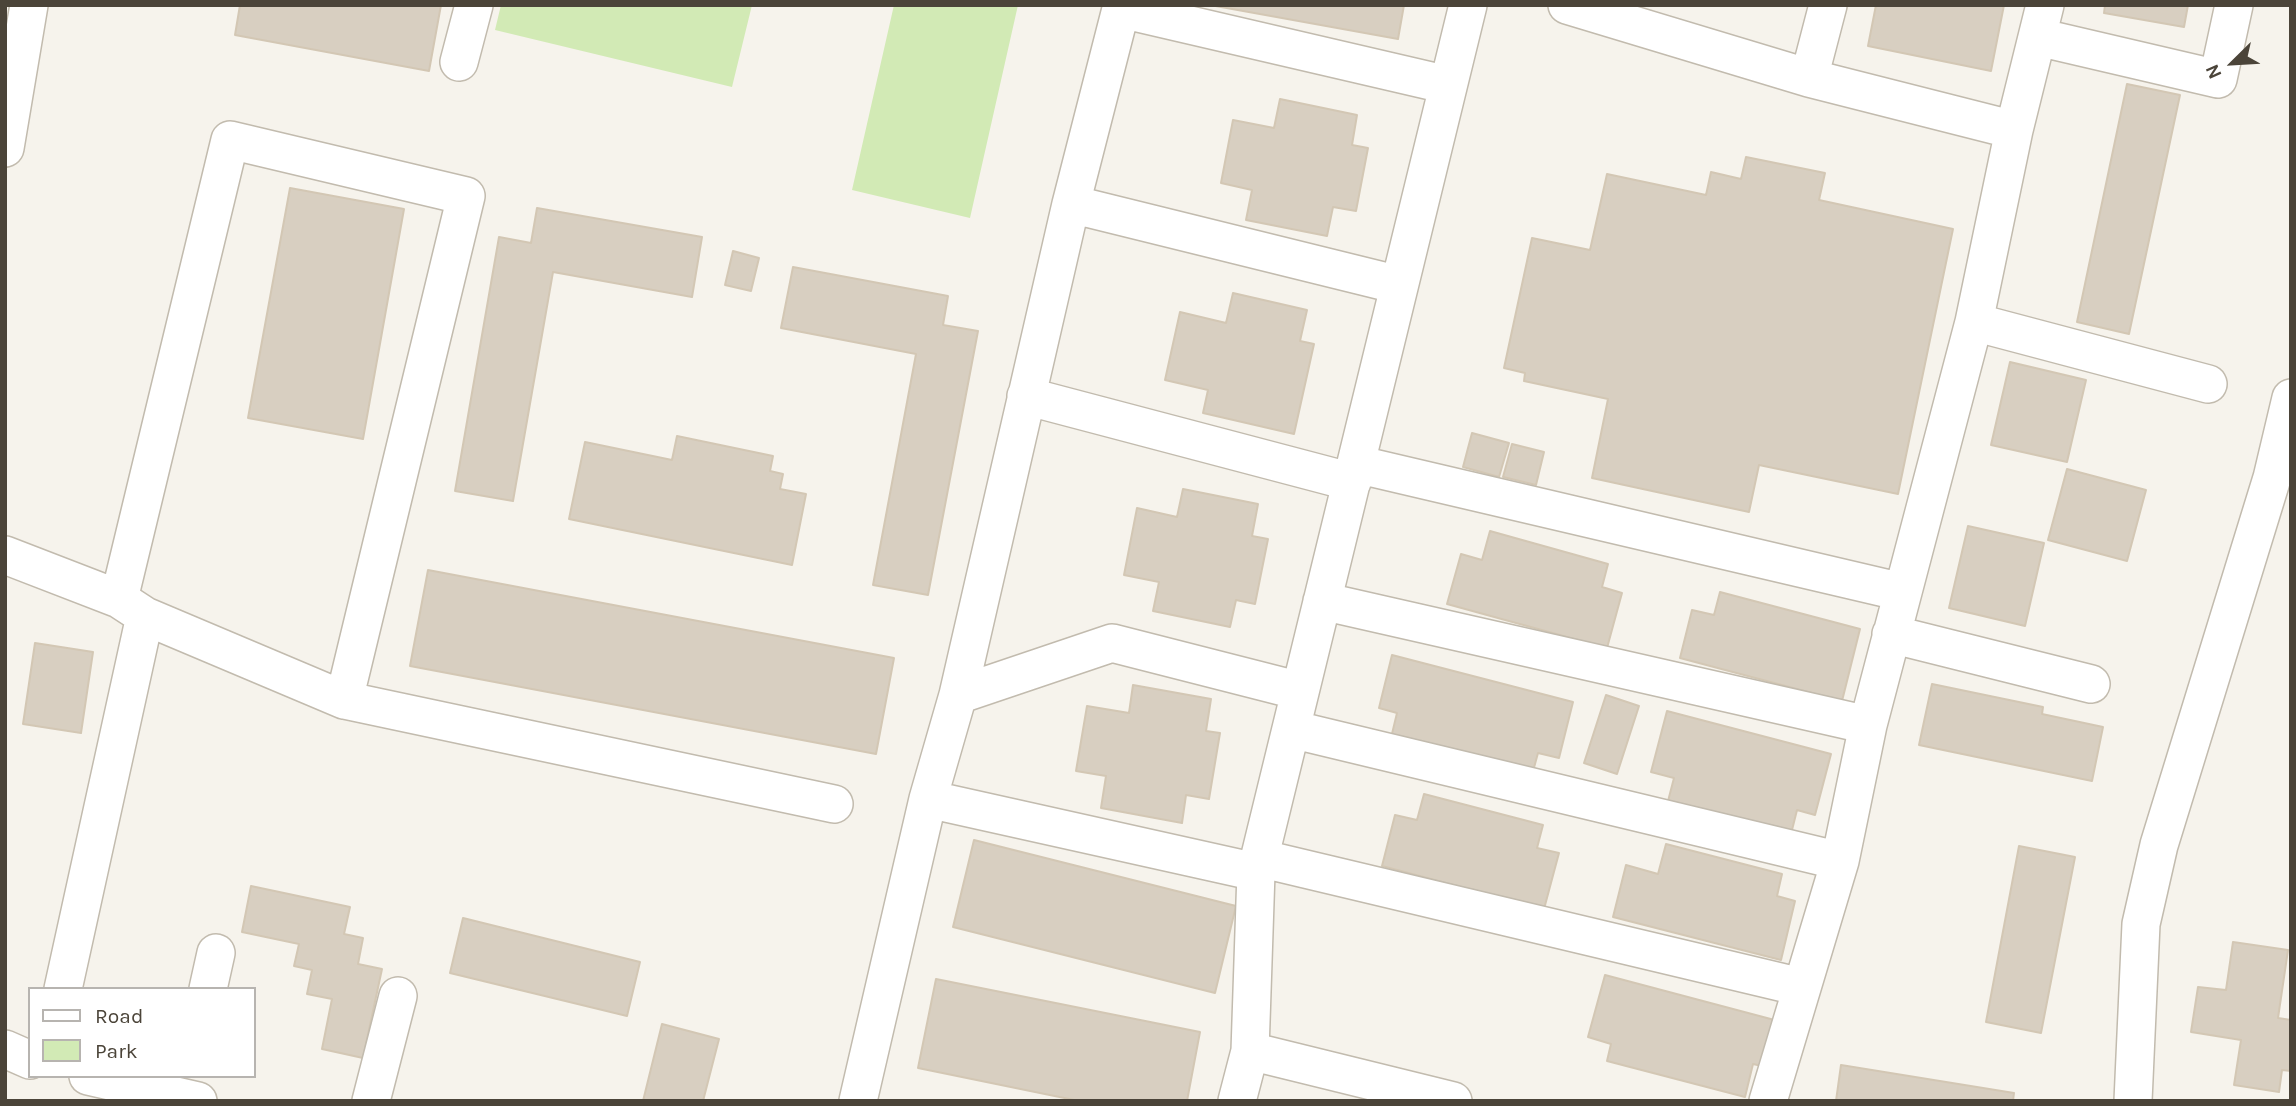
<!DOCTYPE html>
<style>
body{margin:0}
#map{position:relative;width:2296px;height:1106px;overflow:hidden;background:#f6f3ec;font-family:Karla,sans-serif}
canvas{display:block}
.frame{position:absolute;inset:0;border:7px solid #4b4439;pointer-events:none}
.legend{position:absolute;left:28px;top:987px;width:228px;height:91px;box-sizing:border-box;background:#fff;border:2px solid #b7b4b0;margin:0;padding:9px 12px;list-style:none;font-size:21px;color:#4b4439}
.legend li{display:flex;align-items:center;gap:14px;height:35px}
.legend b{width:35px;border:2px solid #b7b4b0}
.north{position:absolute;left:2198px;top:28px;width:70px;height:70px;-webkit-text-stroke:5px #fff;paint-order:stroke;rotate:246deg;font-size:19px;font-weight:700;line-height:28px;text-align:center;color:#4b4439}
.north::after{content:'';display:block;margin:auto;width:24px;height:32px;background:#4b4439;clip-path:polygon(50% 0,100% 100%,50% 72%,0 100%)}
</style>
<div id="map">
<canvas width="2296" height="1106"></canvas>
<div class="frame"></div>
<ul class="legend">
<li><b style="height:9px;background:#fff"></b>Road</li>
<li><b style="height:19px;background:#d2eab5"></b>Park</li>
</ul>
<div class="north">N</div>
</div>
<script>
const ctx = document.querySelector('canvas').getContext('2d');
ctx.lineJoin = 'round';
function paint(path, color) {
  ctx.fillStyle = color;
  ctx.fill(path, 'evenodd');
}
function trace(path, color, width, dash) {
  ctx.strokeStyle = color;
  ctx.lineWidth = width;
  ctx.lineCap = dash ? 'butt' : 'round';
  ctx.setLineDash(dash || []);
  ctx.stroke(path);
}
const green = new Path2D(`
 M501 5H752L732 87 495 30Z
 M894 5H1018L970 218 852 190Z`);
const building = new Path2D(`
 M240 5H441L429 71 235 35Z
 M1210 5H1404L1398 39Z
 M1876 5H2004L1991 71 1868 46Z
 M2105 5H2188L2184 27 2104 13Z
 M2127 84 2180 95 2129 334 2077 322Z
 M1280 99 1357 115 1352 145 1368 148 1356 211 1333 207 1327 236 1246 220 1252 190 1221 183 1233 120 1274 128Z
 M1746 157 1825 173 1819 200 1953 229 1898 494 1759 465 1749 512 1592 478 1608 399 1524 381 1525 373 1504 368 1532 238 1590 250 1607 174 1706 195 1711 172 1741 179Z
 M290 188 404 209 363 439 248 418Z
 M537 208 702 237 692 297 553 272 513 501 455 491 499 237 531 243Z
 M733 251 759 258 751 291 725 285Z
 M793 267 948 296 943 325 978 331 928 595 873 585 916 354 781 328Z
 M1233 293 1307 310 1300 341 1314 344 1294 434 1203 413 1208 390 1165 380 1180 312 1226 323Z
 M2010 362 2086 380 2067 462 1991 445Z
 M1472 433 1509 443 1499 477 1463 467Z
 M677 436 773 456 770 471 783 474 780 489 806 494 792 565 569 519 585 442 672 460Z
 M1512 444 1544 452 1536 485 1503 477Z
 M2067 469 2146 490 2127 561 2048 540Z
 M1183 489 1258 504 1252 536 1268 539 1255 604 1236 600 1230 627 1153 611 1159 582 1124 575 1137 508 1177 517Z
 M1968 526 2044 543 2025 626 1949 608Z
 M1490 531 1608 564 1602 587 1622 593 1607 648 1447 604 1461 554 1482 560Z
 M428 570 894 658 876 754 410 666Z
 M1720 592 1860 629 1842 701 1680 658 1692 610 1714 615Z
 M35 643 93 652 81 733 23 724Z
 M1392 655 1573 702 1559 758 1538 753 1532 775 1391 738 1397 713 1379 708Z
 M1932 684 2043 707 2042 714 2103 727 2092 781 1919 745Z
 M1133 685 1211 699 1206 731 1220 733 1209 799 1186 795 1182 823 1101 808 1106 776 1076 771 1087 706 1129 713Z
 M1606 695 1639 706 1617 774 1584 763Z
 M1667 711 1831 754 1815 815 1797 810 1790 838 1667 805 1674 778 1651 772Z
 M1424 794 1543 825 1537 848 1559 853 1544 909 1382 866 1395 815 1417 820Z
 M974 840 1236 906 1215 993 953 927Z
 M1666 844 1782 874 1777 896 1795 901 1781 960 1613 917 1626 865 1658 874Z
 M2019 846 2075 857 2041 1033 1986 1022Z
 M251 886 350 907 344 934 363 938 358 964 382 969 363 1058 322 1049 332 999 307 994 312 970 294 966 299 944 242 932Z
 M463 918 640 962 627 1016 450 973Z
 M2233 942 2288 950 2278 1018 2291 1020V1071L2282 1070 2279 1092 2234 1085 2241 1040 2191 1032 2198 987 2226 990Z
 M1605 975 1782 1022 1771 1068 1753 1064 1745 1097 1607 1061 1611 1044 1588 1037Z
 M936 979 1200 1032 1187 1101H1079L918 1068Z
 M662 1024 719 1039 703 1101H643Z
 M1841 1065 2014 1093 2013 1101H1836Z`);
const minor = new Path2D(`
 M1567 5 1809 78 2014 130
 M1121 9 1448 85
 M2038 37 2218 79 2234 5
 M459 62 474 5
 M1809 78 1828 5
 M5 148 29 5
 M1071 204 1399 285
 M1974 322 2208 384
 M1026 396 1352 482
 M1356 464 1902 592
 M5 555 119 599 145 616 344 700 834 804
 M119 599 230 140 466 196 344 700
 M1322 601 1868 725
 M1891 634 2091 684
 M958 695 1112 643 1300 691
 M1291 729 1840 861
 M928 799 1256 872
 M1259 858 1801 987
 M63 989 145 616
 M208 989 216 953
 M5 1049 30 1060
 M1250 1051 1453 1101
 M88 1076 198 1101
 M371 1101 398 996
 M858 1101 928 799 958 695 1071 204 1122 5
 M1237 1101 1250 1051 1256 872 1468 5
 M1768 1101 1840 861 1868 725 1974 322 2014 130 2045 5
 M2133 1101 2141 924 2159 845 2272 478 2291 398`);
paint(green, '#d2eab5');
paint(building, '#d8cfc1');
trace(building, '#d3c7b4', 2);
trace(minor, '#c2bbae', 40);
trace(minor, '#fff', 37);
</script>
